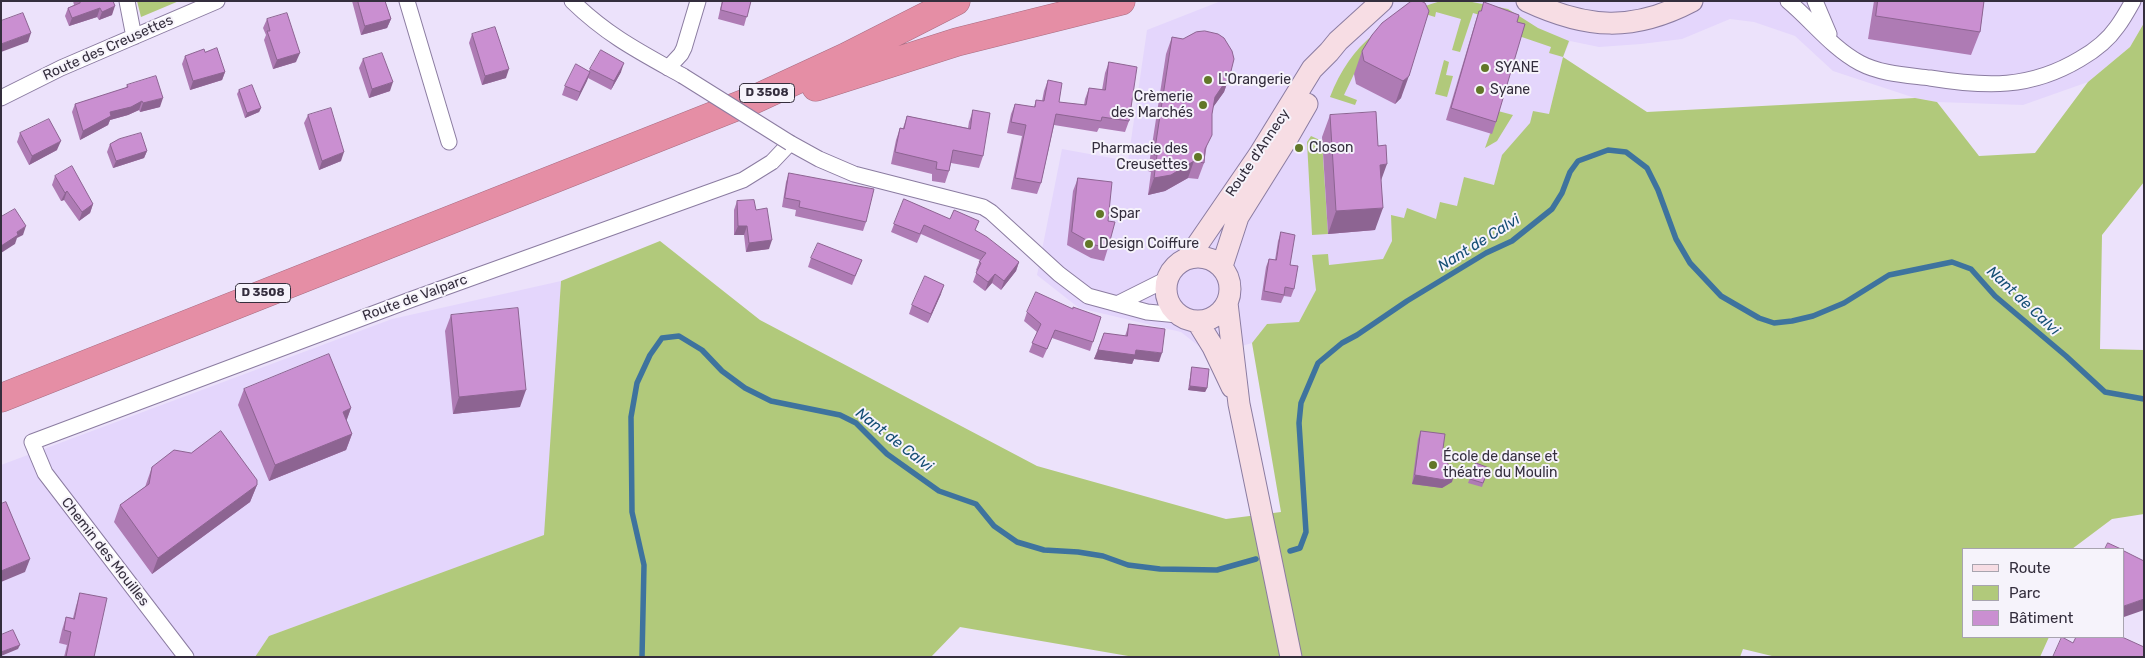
<!DOCTYPE html>
<meta charset="utf-8">
<style>
body{margin:0}
#map{position:relative;width:2145px;height:658px;overflow:hidden;background:#ece2fb;font-family:Rubik,sans-serif}
canvas{display:block}
.frame{position:absolute;inset:0;border:2px solid #342e3d;pointer-events:none}
.legend{position:absolute;left:1962px;top:548px;width:162px;height:90px;box-sizing:border-box;background:#f6f3fb;border:1px solid #a8a4af;margin:0;padding:6px 9px;list-style:none;font-size:15px;color:#342e3d}
.legend li{display:flex;align-items:center;gap:10px;height:25px}
.legend b{width:25px;border:1px solid #a8a4af}
</style>
<div id="map">
<canvas width="2145" height="658"></canvas>
<div class="frame"></div>
<ul class="legend">
<li><b style="height:6px;background:#f7dde4"></b>Route</li>
<li><b style="height:14px;background:#b1c97b"></b>Parc</li>
<li><b style="height:14px;background:#ca8fd1"></b>Bâtiment</li>
</ul>
</div>
<script>
const ctx = document.querySelector('canvas').getContext('2d');
ctx.lineJoin = 'round';
function paint(path, color) {
  ctx.fillStyle = color;
  ctx.fill(path, 'evenodd');
}
function trace(path, color, width, dash) {
  ctx.strokeStyle = color;
  ctx.lineWidth = width;
  ctx.lineCap = dash ? 'butt' : 'round';
  ctx.setLineDash(dash || []);
  ctx.stroke(path);
}
function drawText(font, color, halo, rows, align = 'center') {
  ctx.font = font + ' Rubik,sans-serif';
  ctx.lineWidth = 4;
  ctx.setLineDash([]);
  ctx.textBaseline = 'middle';
  ctx.strokeStyle = halo;
  ctx.fillStyle = color;
  for (const [text, x, y, turn = 0] of rows) {
    ctx.save();
    ctx.translate(x, y);
    ctx.rotate((+turn || 0) * Math.PI / 180);
    ctx.textAlign = isNaN(turn) ? turn : align;
    if (halo) ctx.strokeText(text, 0, 0);
    ctx.fillText(text, 0, 0);
    ctx.restore();
  }
}
const built = new Path2D(`
 M1221 1H2144V23L2130 47 2088 82 2023 105 1937 102 1915 98 1833 71 1795 36 1754 22 1730 19 1682 39 1641 44 1599 47 1570 41 1563 57 1549 114 1502 190 1392 241 1383 259 1316 290 1299 322 1267 324 1252 343 1205 357 1200 347 1181 332 1079 308 1037 275 1062 149 1128 161 1147 30Z
 M561 281 545 535 269 636 255 657H1V465L392 319Z`);
const green = new Path2D(`
 M137 1H179L141 17Z
 M1441 1H1467L1508 9 1538 28 1569 41 1563 57 1647 112 1915 98 1937 102 1979 156 2035 153 2088 82 2130 47 2144 23V182L2102 235 2100 349 2144 350V514L2112 519 2072 549H1964V637H2049L2040 657H1776L1743 649 1740 657H1134L960 627 931 657H255L269 636 544 535 561 281 660 241 760 320 1037 466 1226 519 1281 512 1252 343 1267 324 1299 322 1316 290 1312 255 1328 254 1329 265 1383 259 1392 241 1391 215 1404 218 1407 208 1436 219 1440 202 1457 206 1464 177 1494 185 1502 155 1530 123 1533 111 1549 114 1563 57 1549 53 1551 47 1513 34 1501 21 1473 13 1460 52 1452 50 1461 19 1436 12 1435 17 1422 13 1354 74 1344 95 1357 100 1355 105 1330 97C1351 43 1387 17 1441 1Z
 M1444 60 1449 62 1446 75 1453 76 1447 97 1435 94Z
 M1498 111 1513 115 1497 141 1485 148Z
 M1311 136 1322 141 1328 234 1312 235 1307 142Z`);
const stream = new Path2D(`
 M1290 551 1300 548 1306 532 1299 423 1301 403 1318 363 1342 343 1357 335 1407 301 1486 253 1512 241 1552 209 1562 193 1570 172 1578 161 1608 150 1626 152 1647 168 1658 190 1676 239 1690 263 1721 296 1759 318 1774 323 1792 321 1813 316 1844 303 1889 275 1952 262 1971 269 1995 296 2066 356 2105 392 2144 399
 M642 657 644 565 632 512 631 417 637 383 650 355 662 338 679 336 702 350 722 371 745 388 771 401 840 415 856 423 887 454 939 491 976 504 994 526 1017 542 1044 550 1078 552 1103 556 1128 565 1160 569 1217 570 1256 559`);
const street = new Path2D(`
 M127 1 134 37
 M407 1 449 142
 M572 1C608 36 640 52 683 76
 M1788 1C1812 21 1832 48 1860 63 1881 74 1906 75 1930 78 1986 87 2030 89 2080 59 2094 51 2108 40 2117 27 2123 19 2128 10 2133 1
 M1815 1 1829 34
 M668 68 681 54 684 48 698 1
 M1 98 61 68 217 1
 M1119 303 1167 279
 M186 657 45 473 32 442 410 300 743 180 772 162 790 143 819 159 854 174 983 207 991 212 1059 274 1088 296 1147 312 1178 315`);
const secondary = new Path2D(`
 M1527 1C1587 29 1633 32 1692 1
 M1166 289a32 32 0 1 1 64 0a32 32 0 1 1-64 0Z
 M1189 257 1259 155 1312 69 1329 52 1338 41 1382 1
 M1222 266 1238 217 1288 137 1307 104
 M1227 303 1239 404 1291 657
 M1197 321 1213 347 1232 387`);
const highway = new Path2D(`
 M816 87 957 42 1121 1
 M1 398 753 100 846 57 956 1`);
const streetBridge = new Path2D(`
 M683 76 790 143`);
const wall = new Path2D(`
 M73 1H113L112 15 99 20 97 17 69 26 65 16 68 8 74 5Z
 M352 1H385L391 19 387 28 361 35Z
 M722 1H751L744 26 718 19Z
 M1415 1 1401 98 1395 104 1356 84 1354 74 1362 51Z
 M1874 1H1984L1980 32 1971 55 1868 39Z
 M1484 2 1496 122 1492 134 1446 120 1475 23 1479 11H1481Z
 M267 19 296 62 273 69 264 40 266 35 263 28Z
 M472 34 506 78 482 85 469 43Z
 M1172 37 1183 39 1230 75 1224 92 1213 107 1204 163 1198 179 1188 178 1165 191 1148 195 1151 172 1148 171 1166 54Z
 M205 52 225 72 222 80 190 90 182 64 185 56Z
 M363 59 390 91 369 98 359 68Z
 M1109 62 1129 121 1125 132 1099 128 1097 132 1054 125 1041 183 1037 194 1011 189 1022 136 1007 133 1011 114 1015 104 1034 107 1036 100 1042 101 1044 91 1048 80 1059 102 1084 105 1085 99 1089 88 1102 90 1105 73Z
 M590 69 621 72 611 90 588 78 577 101 562 95 565 86 589 71Z
 M127 85 160 107 140 112 139 110 128 115 110 120 108 125 80 140 72 112 75 104 126 88Z
 M239 90 261 108 259 112 245 118 237 94Z
 M973 110 983 156 979 168 951 163 949 171 945 183 932 181V174L891 164 896 140 900 128H903L907 116 968 128 969 122Z
 M308 115 341 161 319 170 304 123Z
 M1330 115 1381 182 1375 230 1328 234 1322 137Z
 M20 133 57 150 29 165 17 142Z
 M110 144 147 151 144 158 113 168 107 152Z
 M789 173 866 222 863 231 795 216 796 210 782 207 786 182Z
 M55 176 93 204 90 213 79 221 64 200 61 201 52 185Z
 M1078 178 1108 248 1104 261 1091 258 1067 245 1073 191Z
 M904 199 975 231 1019 262 1016 271 1001 290 992 283 985 291 973 282 977 271 976 270 980 260 921 234 917 243 891 232Z
 M737 201 756 210 769 249 746 252 744 235H734V210Z
 M1281 232 1290 265 1294 289 1291 297 1284 296 1281 303 1261 300 1266 267 1269 259 1275 260 1278 241Z
 M811 258 862 260 852 285 808 267Z
 M941 294 928 323 909 314 912 305Z
 M1073 309 1101 317 1090 351 1052 338 1043 358 1029 352 1037 332 1024 321 1027 312Z
 M451 315 520 407 453 414 445 331Z
 M1129 324 1159 362 1134 359 1132 364 1094 359 1104 333 1125 336Z
 M1192 367 1207 388 1205 392 1188 390 1191 371Z
 M244 389 351 408 346 421 352 434 346 450 269 481 238 405Z
 M1421 431 1442 456 1452 482 1442 488 1412 484 1418 439Z
 M1476 463 1489 468 1482 487 1468 483Z
 M152 467 257 485 250 502 152 574 114 522 120 505 145 487Z
 M80 593 94 657H64L67 645 59 643 62 630 66 617 73 618 76 606Z`);
const shadedWall = new Path2D(`
 M115 6 112 15 99 20 102 12Z
 M100 8 97 17 69 26 72 18Z
 M391 19 387 28 361 35 365 26Z
 M31 33 28 42 1 52V44Z
 M300 53 296 62 273 69 277 60Z
 M624 63 621 72 611 90 614 81Z
 M509 69 506 78 482 85 485 76Z
 M225 72 222 80 190 90 193 81Z
 M590 72 587 81 577 101 580 92Z
 M1230 75 1224 92 1209 113 1215 97Z
 M1409 76 1401 98 1395 104 1403 81Z
 M393 82 390 91 369 98 372 89Z
 M163 98 160 107 140 112 143 103Z
 M142 101 139 110 128 115 110 120 108 125 80 140 83 131 110 112Z
 M261 108 259 112 245 118 247 113Z
 M61 141 57 150 29 165 32 156Z
 M147 151 144 158 113 168 116 161Z
 M344 152 341 161 319 170 322 161Z
 M1194 161 1188 178 1165 191 1148 195 1154 178Z
 M1387 164 1379 186 1380 165Z
 M67 191 64 200 61 201 65 193Z
 M93 204 90 213 79 221 82 212Z
 M1383 208 1375 230 1328 234 1336 211Z
 M26 226 23 235 17 238 15 244 1 253V246L17 232Z
 M738 226H747L744 235H734Z
 M772 240 769 249 746 252 749 243Z
 M1019 262 1016 271 1001 290 1004 281Z
 M995 274 992 283 985 291 988 282Z
 M944 285 941 294 928 323 931 314Z
 M1098 350H1136L1162 353 1159 362 1134 359 1132 364 1094 359Z
 M1190 386 1207 388 1205 392 1188 390Z
 M526 390 520 407 453 414 459 397Z
 M351 408 345 425 343 412Z
 M352 434 346 450 269 481 275 465Z
 M1455 473 1452 482 1442 488 1412 484 1415 475Z
 M257 485 250 502 152 574 158 558Z
 M30 559 25 572 1 582V571Z
 M2144 599V610L2124 617V606Z
 M20 645 18 649 1 656V652Z`);
const building = new Path2D(`
 M79 1H113L115 6 102 12 100 8 72 18 68 8 80 3Z
 M358 1H385L391 19 365 26Z
 M723 1H751L747 17 721 10Z
 M1415 1H1421L1425 3 1429 11 1409 76 1403 81 1364 61 1362 51 1372 35 1382 23 1410 2Z
 M1878 1H1984L1980 32 1876 16Z
 M1484 2 1519 15 1517 22 1525 24 1496 122 1451 108 1479 11H1481Z
 M23 13 31 33 1 44V21Z
 M287 13 300 53 277 60 267 31H270L267 19Z
 M495 27 509 69 485 76 472 34Z
 M1205 31 1218 34 1224 38 1232 51 1234 59 1230 75 1215 97 1212 114V135L1205 149 1204 163 1194 161 1171 175 1154 178 1157 155H1154L1172 37 1183 39 1196 32Z
 M217 48 225 72 193 81 185 56 204 49 205 52Z
 M601 50 624 63 614 81 590 69Z
 M382 53 393 82 372 89 363 59Z
 M1109 62 1137 67 1129 121 1102 117 1101 121 1056 114 1041 183 1015 178 1026 125 1011 122 1015 104 1035 107 1036 100 1044 101 1048 80 1062 83 1059 102 1086 105 1089 88 1105 90Z
 M576 64 590 72 580 92 565 86Z
 M156 76 163 98 143 103 142 101 131 107 110 112 111 116 83 131 75 104 128 87 127 85Z
 M252 85 261 108 247 113 239 90Z
 M331 108 344 152 322 161 308 115Z
 M973 110 990 113 983 156 953 150 949 171 936 169 937 162 895 152 900 128 904 129 907 116 970 129Z
 M1376 112 1378 146 1386 145 1387 164 1380 165 1383 208 1336 211 1330 115Z
 M49 119 61 141 32 156 20 133Z
 M141 133 147 151 116 161 110 144 119 139Z
 M72 166 93 204 82 212 67 191 65 193 55 176Z
 M789 173 874 189 866 222 799 207 800 201 785 198Z
 M1078 178 1112 182 1108 221 1115 222 1108 248 1095 245 1072 232Z
 M904 199 950 219 954 210 979 221 975 230 987 237 1019 262 1004 281 995 274 988 282 976 273 981 263 979 262 986 253 924 225 920 234 894 224Z
 M754 200 756 210 767 208 772 240 749 243 747 226H738L737 201Z
 M15 209 26 226 17 232 18 235 1 246V217Z
 M1281 232 1295 235 1290 265 1298 266 1294 289 1285 287 1284 295 1264 291 1269 259 1276 260Z
 M818 243 862 260 855 276 811 258Z
 M925 276 944 285 931 314 912 305Z
 M1036 292 1073 309V307L1101 317 1093 342 1055 330 1047 349 1032 343 1041 324 1027 312Z
 M518 308 526 390 459 397 451 315Z
 M1129 324 1165 329 1162 353 1136 350 1135 355 1098 350 1104 333 1127 336Z
 M329 354 351 408 343 412 352 434 275 465 244 389Z
 M1192 367 1209 369 1207 388 1190 386Z
 M221 431 257 480V485L158 558 120 505 149 484 152 467 174 450 191 453Z
 M1421 431 1445 434 1442 456 1455 473 1445 480 1415 475Z
 M1476 463 1489 468 1483 483 1470 479Z
 M6 502 30 559 1 571V504Z
 M2108 543 2121 549H2105Z
 M2124 551 2144 561V599L2124 606Z
 M80 593 107 598 94 657H66L71 632 64 630 66 617 74 619Z
 M13 630 20 645 1 652V635Z
 M2062 637 2073 643 2076 637H2122L2144 647V657H2053Z`);
const markers = [
 [1485,68,5,"#627728"],
 [1208,80,5,"#627728"],
 [1480,90,5,"#627728"],
 [1203,105,5,"#627728"],
 [1299,148,5,"#627728"],
 [1198,157,5,"#627728"],
 [1100,214,5,"#627728"],
 [1089,244,5,"#627728"],
 [1433,465,5,"#627728"]
];
const shields = [
 [767,93,55],
 [263,293,55]
];
const shieldNames = [
 ["D 3508",767,93],
 ["D 3508",263,293]
];
const streetNames = [
 ["Route des Creusettes",108,48,-24],
 ["Route d'Annecy",1258,153,-56],
 ["Route de Valparc",415,298,-20],
 ["Chemin des Mouilles",105,552,52]
];
const poiNames = [
 ["SYANE",1495,68],
 ["L'Orangerie",1218,80],
 ["Syane",1490,90],
 ["Crèmerie",1193,97,"right"],
 ["des Marchés",1193,113,"right"],
 ["Closon",1309,148],
 ["Pharmacie des",1188,149,"right"],
 ["Creusettes",1188,165,"right"],
 ["Spar",1110,214],
 ["Design Coiffure",1099,244],
 ["École de danse et",1443,457],
 ["théatre du Moulin",1443,473]
];
const waterNames = [
 ["Nant de Calvi",1479,243,-32],
 ["Nant de Calvi",2023,301,43],
 ["Nant de Calvi",894,440,38]
];
paint(built, '#e4d6fc');
paint(green, '#b1c97b');
trace(stream, '#3e739e', 5.5);
trace(street, '#8b7ca1', 17);
trace(secondary, '#8b7ca1', 23);
trace(highway, '#a76c81', 29);
trace(street, '#fff', 15);
trace(secondary, '#f7dde4', 21);
trace(highway, '#e58ea5', 28);
trace(streetBridge, '#8b7ca1', 17, []);
trace(streetBridge, '#fff', 15);
paint(wall, '#ae7bb4');
paint(shadedWall, '#8d6492');
paint(building, '#ca8fd1');
trace(building, '#8d6492', 1);
for (const [x, y, r, color] of markers) {
  const dot = new Path2D();
  dot.arc(x, y, r, 0, 2 * Math.PI);
  ctx.fillStyle = color;
  ctx.fill(dot);
  trace(dot, '#f6f3fb', 2);
}
for (const [x, y, w] of shields) {
  const box = new Path2D();
  box.roundRect(x - w / 2, y - 9.5, w, 19, 4);
  ctx.fillStyle = '#f6f3fb';
  ctx.fill(box);
  trace(box, '#342e3d', 1);
}
drawText('bold 12px', '#342e3d', null, shieldNames);
drawText('14px', '#342e3d', '#f6f3fb', streetNames);
drawText('14px', '#342e3d', '#f6f3fb', poiNames, 'left');
drawText('italic 15px', '#164f75', '#f6f3fb', waterNames);
</script>
